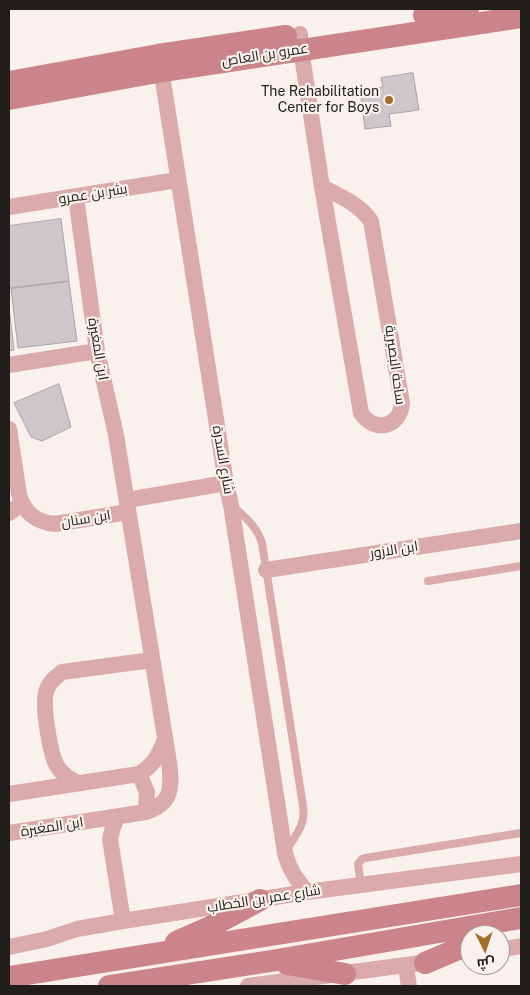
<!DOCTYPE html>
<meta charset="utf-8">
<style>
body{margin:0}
#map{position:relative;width:530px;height:995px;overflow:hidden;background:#f9f1ed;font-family:"Public Sans",Cairo,sans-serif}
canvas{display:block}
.frame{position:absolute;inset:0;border:10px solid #201d1b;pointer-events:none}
.north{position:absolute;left:460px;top:925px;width:50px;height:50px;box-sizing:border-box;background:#f9f1ed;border:1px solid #a29c99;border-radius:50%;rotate:176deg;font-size:14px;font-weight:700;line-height:20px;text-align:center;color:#201d1b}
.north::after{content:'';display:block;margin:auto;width:18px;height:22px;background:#a46f29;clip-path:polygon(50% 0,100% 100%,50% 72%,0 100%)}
</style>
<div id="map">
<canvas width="530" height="995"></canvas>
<div class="frame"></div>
<div class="north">ش</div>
</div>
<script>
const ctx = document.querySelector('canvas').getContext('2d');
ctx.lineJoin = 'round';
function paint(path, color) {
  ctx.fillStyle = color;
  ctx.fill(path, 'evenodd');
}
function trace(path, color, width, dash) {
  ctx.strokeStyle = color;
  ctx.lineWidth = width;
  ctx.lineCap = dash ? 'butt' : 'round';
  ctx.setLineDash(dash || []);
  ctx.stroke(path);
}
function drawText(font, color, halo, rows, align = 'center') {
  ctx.font = font + ' "Public Sans",Cairo,sans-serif';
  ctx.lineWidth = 4.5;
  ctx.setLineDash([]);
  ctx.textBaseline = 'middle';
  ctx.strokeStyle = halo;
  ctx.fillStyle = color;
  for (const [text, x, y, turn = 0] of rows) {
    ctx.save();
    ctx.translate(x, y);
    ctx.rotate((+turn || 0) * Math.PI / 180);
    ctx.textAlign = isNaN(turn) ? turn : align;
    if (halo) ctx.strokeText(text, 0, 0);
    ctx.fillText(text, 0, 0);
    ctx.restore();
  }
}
const building = new Path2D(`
 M413 73 419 110 389 114 391 126 365 129 360 90 383 87 381 78Z
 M61 219 69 281 9 288V226Z
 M69 282 77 341 18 348 11 289Z
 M9 307 14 350 9 351Z
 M59 384 71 427 42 441 31 437 14 403Z`);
const lane = new Path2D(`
 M234 507C246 518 257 527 262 543L303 806C306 824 296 835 287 849
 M428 581 521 566
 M361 885 358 864 362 859 365 858 521 833`);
const street = new Path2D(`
 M300 34 301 49 322 187
 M160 62 226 483 231 505 285 853C289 869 296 879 307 892
 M322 187C340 196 359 204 371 221L402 403C400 428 374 433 361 413Z
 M9 207 177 180
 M9 365 97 351
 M9 429 19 494C24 513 36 522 55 524L128 512
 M127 500 226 483
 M9 513 21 504
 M266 570 521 531
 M139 774 147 792 146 812
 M77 783C70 779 61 773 57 766 50 753 41 702 47 689 50 681 56 677 62 672L152 660
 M9 794 139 774C154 765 159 755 165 739
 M118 816 113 827 110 839 123 921
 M9 833 146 812C173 803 172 787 169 762L116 435 97 351 76 197
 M9 947 47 939 77 929 123 921 307 892 521 864
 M500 950 521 946
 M406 967 409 986
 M248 986 436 961`);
const secondary = new Path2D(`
 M424 15 468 9
 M9 82 158 55 286 36
 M9 99 163 71 521 17
 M176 942 210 927 260 900
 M425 963 470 944
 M287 964 345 974
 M9 977 521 895
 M109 986 271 961 521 918`);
const markers = [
 [389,100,5,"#a46f29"]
];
const streetNames = [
 ["عمرو بن العاص",265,55,-9],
 ["بشر بن عمرو",93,194,-9],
 ["ابن المغيرة",98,349,80],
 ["ساحة البصيرية",395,365,82],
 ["شارع السدرة",223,460,80],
 ["ابن سنان",86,519,-9],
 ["ابن الازور",394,550,-9],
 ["ابن المغيرة",52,827,-9],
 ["شارع عمر بن الخطاب",264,899,-9]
];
const poiNames = [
 ["The Rehabilitation",379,92],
 ["Center for Boys",379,108]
];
paint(building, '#cdc6cb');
trace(building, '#aaa3a8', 1);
trace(lane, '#dbaaac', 8);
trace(street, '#dbaaac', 16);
trace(secondary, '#cb858a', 22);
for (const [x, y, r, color] of markers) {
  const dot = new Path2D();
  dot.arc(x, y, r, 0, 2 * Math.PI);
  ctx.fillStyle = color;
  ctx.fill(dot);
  trace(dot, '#f9f1ed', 2);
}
drawText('14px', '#201d1b', '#f9f1ed', streetNames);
drawText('14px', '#201d1b', '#f9f1ed', poiNames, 'right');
</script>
